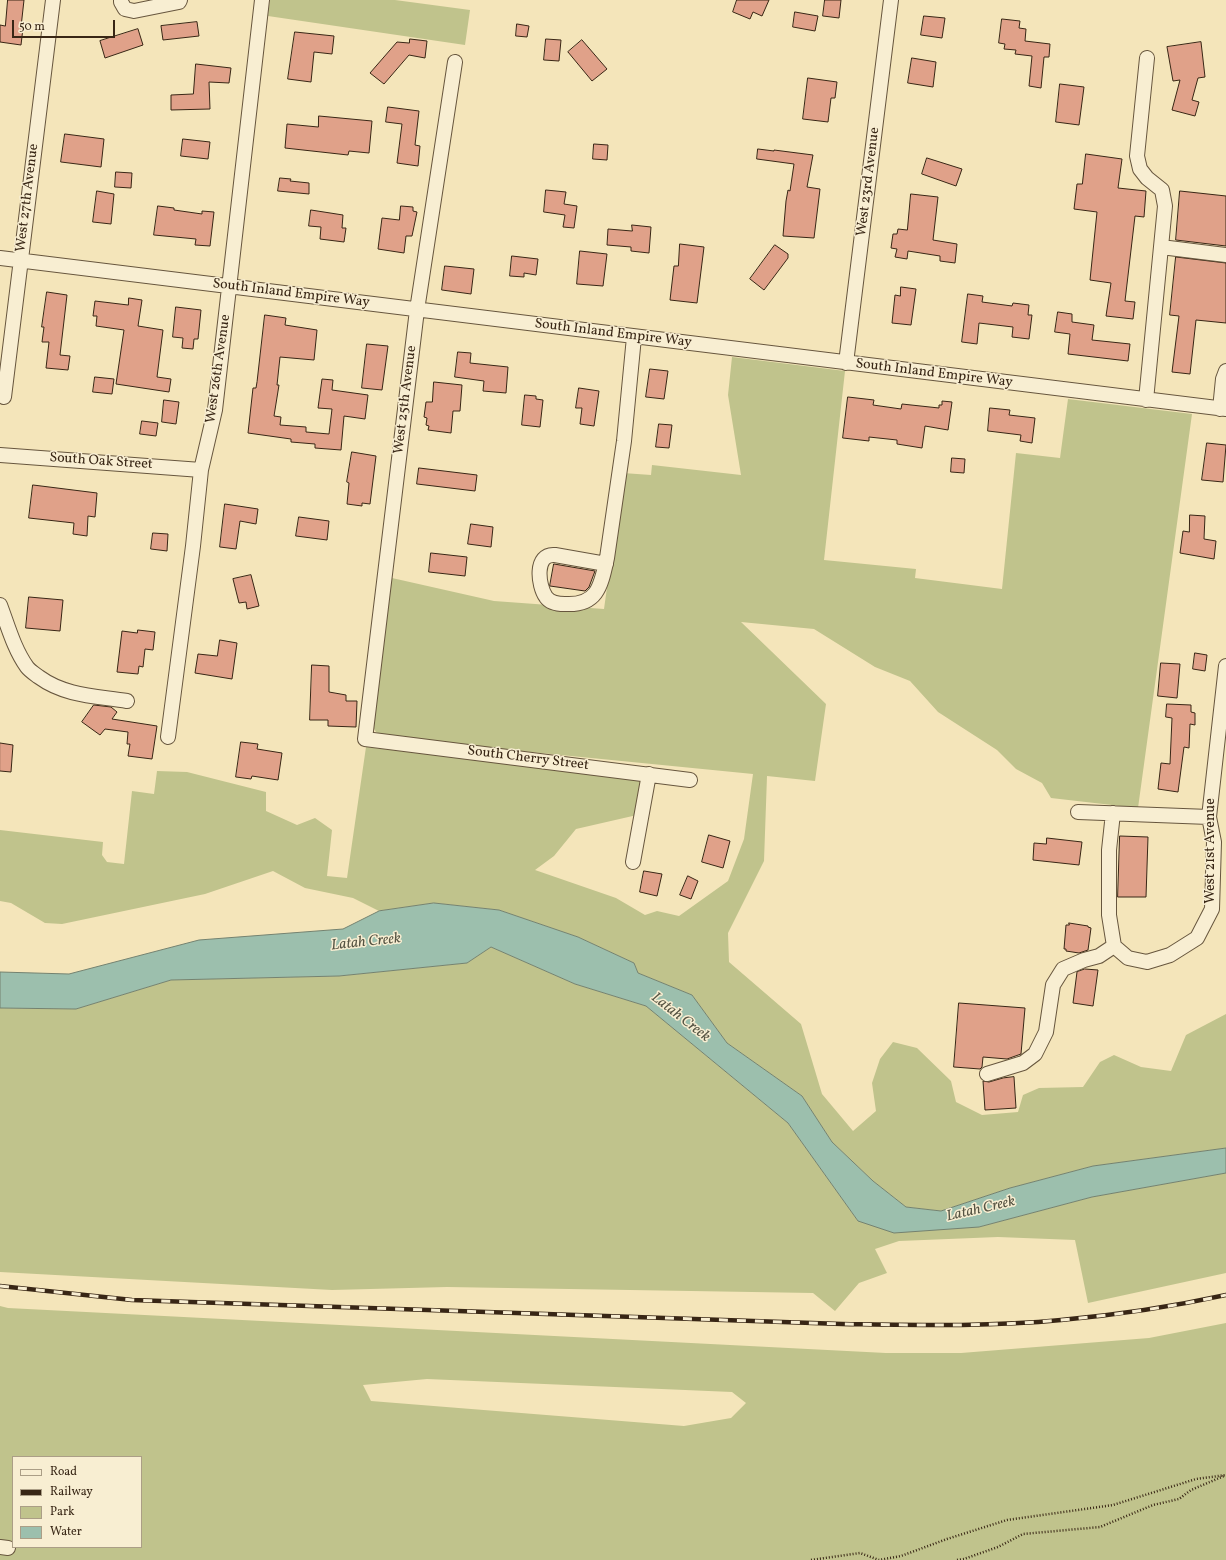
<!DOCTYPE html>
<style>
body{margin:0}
#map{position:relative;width:1226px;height:1560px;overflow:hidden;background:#f4e5ba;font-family:Vollkorn,serif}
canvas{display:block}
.legend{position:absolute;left:12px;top:1456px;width:130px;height:92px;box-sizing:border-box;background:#f8eed2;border:1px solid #ab9e86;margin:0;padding:5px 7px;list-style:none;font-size:12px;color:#382615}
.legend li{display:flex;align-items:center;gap:8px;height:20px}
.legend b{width:20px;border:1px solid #ab9e86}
.scale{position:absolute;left:12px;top:20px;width:103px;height:18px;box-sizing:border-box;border:2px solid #382615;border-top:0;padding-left:5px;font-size:12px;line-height:14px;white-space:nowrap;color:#382615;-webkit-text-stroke:3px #f8eed2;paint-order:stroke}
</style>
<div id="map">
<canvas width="1226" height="1560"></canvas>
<ul class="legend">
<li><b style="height:5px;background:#f8eed2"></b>Road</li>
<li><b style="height:5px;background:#382615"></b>Railway</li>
<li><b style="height:11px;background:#c0c38c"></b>Park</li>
<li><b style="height:11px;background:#9cbfad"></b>Water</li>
</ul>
<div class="scale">50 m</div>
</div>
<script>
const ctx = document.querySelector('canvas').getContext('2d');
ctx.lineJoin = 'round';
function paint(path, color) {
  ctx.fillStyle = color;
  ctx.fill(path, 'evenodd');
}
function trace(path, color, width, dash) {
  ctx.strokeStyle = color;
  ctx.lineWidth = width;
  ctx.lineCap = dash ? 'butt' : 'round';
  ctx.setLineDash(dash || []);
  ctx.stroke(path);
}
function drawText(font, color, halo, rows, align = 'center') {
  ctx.font = font + ' Vollkorn,serif';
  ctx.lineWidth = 3;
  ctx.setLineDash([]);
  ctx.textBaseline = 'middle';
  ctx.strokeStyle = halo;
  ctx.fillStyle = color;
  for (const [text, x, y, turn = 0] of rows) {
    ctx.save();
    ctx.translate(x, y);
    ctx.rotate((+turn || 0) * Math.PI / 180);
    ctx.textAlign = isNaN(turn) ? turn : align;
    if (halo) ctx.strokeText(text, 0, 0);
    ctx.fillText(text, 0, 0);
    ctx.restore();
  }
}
const green = new Path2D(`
 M270 0H395L470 10 465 45 268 16Z
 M732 357 845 371 824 560 916 569 915 578 1002 589 1016 453 1060 458 1068 399 1192 414 1138 808 1051 798 1042 783 1016 769 997 750 938 712 910 681 875 667 814 629 741 622 826 704 815 781 767 776 764 861 728 933 729 962 801 1024 822 1094 853 1131 876 1111 872 1083 880 1059 893 1042 917 1048 951 1081 956 1102 982 1115 1018 1112 1023 1095 1039 1088 1083 1087 1100 1062 1114 1055 1141 1067 1171 1071 1186 1035 1226 1014V1148L1093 1166 1010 1188 941 1211 906 1207 873 1181 832 1142 802 1096 727 1043 692 995 638 973 634 963 578 937 499 910 434 903 379 911 353 898 305 888 273 871 205 894 62 924 45 923 11 903 0 901V830L103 842 102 855 107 862 124 864 132 791 154 794 157 771 187 772 266 792V811L297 825 315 818 332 830 327 876 347 878 366 747 642 779 637 815 576 829 554 856 535 870 616 898 645 915 657 911 679 916 728 881 744 839 753 774 389 738 376 732 371 724 392 578 494 601 604 609 623 473 651 475 652 465 741 475 728 395Z
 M491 947 575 984 646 1006 788 1123 858 1221 979 1227 1092 1197 1226 1173V1273L1088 1303 1075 1240 998 1237 899 1241 875 1249 887 1273 859 1283 835 1311 813 1293 447 1287 332 1290 0 1272V1008L76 1009 171 980 339 976 467 963Z
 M0 1306 8 1308 886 1353H961L1149 1338 1226 1323V1560H0ZM427 1379 732 1392 746 1403 731 1418 684 1426 371 1401 363 1385ZM13 1457H141V1547H13Z`);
const water = new Path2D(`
 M434 903 499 910 578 937 634 963 638 973 692 995 727 1043 802 1096 832 1142 873 1181 906 1207 941 1211 1010 1188 1093 1166 1226 1148V1173L1092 1197 979 1227 894 1233 858 1221 788 1123 646 1006 575 984 491 947 467 963 339 976 171 980 76 1009 0 1008V972L69 974 199 940 343 929 379 911Z`);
const building = new Path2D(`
 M8 0H24L21 27 23 28 21 45 0 42V25L5 26Z
 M737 0H769L762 16 753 12 750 19 733 12Z
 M825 0H841L839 18 823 16Z
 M795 12 818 16 815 31 793 27Z
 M924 16 945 18 942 38 921 35Z
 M1002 19 1020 21 1019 28 1026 29 1025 41 1050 44 1049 57H1044L1041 88 1029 86 1032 56 1015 54 1016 50 1004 49 1005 44 999 43Z
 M197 22 199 36 163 40 161 26Z
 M517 24 529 26 527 37 516 36Z
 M138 29 143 45 105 58 100 41Z
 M295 32 334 36 332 54 314 52 311 82 288 79Z
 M410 39 427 41 425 58 409 55 384 84 370 73 397 42 409 43Z
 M546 39 561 40 559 61 544 60Z
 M582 40 607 69 592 81 568 52Z
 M1201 42 1205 77 1198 78 1192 100 1199 102 1195 116 1172 110 1180 80 1173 81 1167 47Z
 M912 58 936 62 933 87 908 83Z
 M196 64 231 68 229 83 209 82 210 109 171 110V95L193 94Z
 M808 78 837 82 835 98H831L828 122 803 119Z
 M1060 84 1084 87 1079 125 1056 122Z
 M388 107 419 111 415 145 420 146 418 166 397 163 402 124 386 122Z
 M319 116 372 121 369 153 349 151 348 155 285 148 287 124 318 127Z
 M65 134 104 139 101 167 61 162Z
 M183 139 210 142 208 159 181 156Z
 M594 144 608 145 607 160 593 159Z
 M758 149 774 151V150L813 155 807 187 820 189 814 238 783 236 786 201 788 190 790 191 794 164 757 159Z
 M1086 154 1122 159 1118 188 1146 191 1144 217 1135 216 1125 301 1135 302 1133 319 1106 316 1111 283 1090 280 1097 212 1074 209 1077 184H1082Z
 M927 158 962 169 956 186 922 174Z
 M116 172 132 173 131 188 115 187Z
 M280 178 291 179 290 181 309 183V194L278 191Z
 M546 190 566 192 564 204 577 206 574 228 563 227 565 215 544 212Z
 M97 191 114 194 111 224 93 222Z
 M1180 191 1226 196V246L1176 240Z
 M911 194 938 197 933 240 957 244 955 263 940 261V256L908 251 907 259 895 257 897 249 891 248 893 234H897L898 229 907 230Z
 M158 206 174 208V210L202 214V211L214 212 210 246 195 245 196 239 154 235Z
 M401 206 413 207V211L417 212 412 236H406L404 253 378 249 382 218 399 220Z
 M311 210 343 215 342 228H346L344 242 320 239 321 227 309 226Z
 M632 225 651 227 649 253 631 251V247L607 245 608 229 632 231Z
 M680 244 704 247 697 303 670 300 674 266H678Z
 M775 245 788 254V258L764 290 750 279Z
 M580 251 607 254 603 286 577 284Z
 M512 256 538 259 536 275 524 273V277L510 276Z
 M1176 257 1226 263V323L1196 320 1190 374 1172 372 1179 316 1170 315Z
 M445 266 474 269 471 294 442 290Z
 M901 287 916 289 911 325 892 323 895 295 900 296Z
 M47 292 67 295 60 355 70 356 68 370 46 368 49 342H42L44 327H42Z
 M968 294 983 296 982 302 1012 306 1013 303 1029 305 1028 315H1032L1029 339 1012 337 1013 327 979 323 977 344 962 342Z
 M129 298 142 300 138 326 163 330 157 377 171 379 169 392 116 384 124 330 96 326 97 316H93L95 301 128 305Z
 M176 307 201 310 198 339H194L193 349 182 348 183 338 173 337Z
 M1058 312 1072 314V322L1094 325 1092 340 1130 344 1128 361 1068 354 1070 334 1055 332Z
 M265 315 286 318 285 325 317 330 314 360 280 357 277 385H279L274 416 281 417 280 425 306 427V432L329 434 332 409 318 408 322 379 333 380 332 390 368 395 365 419 344 416 341 450 315 448V444L291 442V439L248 433 253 388H256L257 382Z
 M367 344 388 346 382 390 362 388Z
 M458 352 471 353 470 363 508 367 506 393 483 391 484 381 455 377Z
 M650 369 668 371 664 399 646 397Z
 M95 377 114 379 112 394 93 392Z
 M434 382 462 385 460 411H453L451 433 428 430 429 426 426 425 427 418 424 417 426 402H432Z
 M579 388 599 391 594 426 580 424 582 408H576Z
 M525 395 536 396V399L543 400 540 427 522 425Z
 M848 397 874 400 873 405 901 409 902 404 939 408V405H942V401L952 402 948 430 925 426 922 448 897 444V440L869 437V441L843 438Z
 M164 400 179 402 176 424 162 422Z
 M990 408 1010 410 1009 415 1035 418 1032 443 1020 441 1021 435 988 431Z
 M142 421 158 423 156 436 140 434Z
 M659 424 672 425 669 448 656 447Z
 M1207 443 1226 445 1223 482 1202 480Z
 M352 452 376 456 370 504 362 503V506L347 504 349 483 347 482Z
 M952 458 965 459 964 473 951 472Z
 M419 468 477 475 475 491 417 484Z
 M33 485 97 493 95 517 88 516 87 536 73 534 74 523 29 518Z
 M225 504 258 509 256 524 240 521 236 549 220 547Z
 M1190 515 1205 516 1204 539 1216 541 1214 559 1180 553 1183 531 1189 532Z
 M299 517 329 521 327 540 296 536Z
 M471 524 493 527 491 547 468 544Z
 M153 533 168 534 167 551 151 549Z
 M431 553 467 557 465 576 429 572Z
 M554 564 595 571 589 587 585 591 550 586Z
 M251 575 259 606 247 609 246 602 239 603 233 579Z
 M29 597 63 600 60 631 26 628Z
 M138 630 155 632 153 650 145 649 143 667 139 666 138 674 117 672 122 631 137 633Z
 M220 640 237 643 232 679 195 673 198 654 217 656Z
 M1195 653 1207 655 1205 671 1193 669Z
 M1161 663 1180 664 1177 698 1158 696Z
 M312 665 329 666V692L346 695V701H357L356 727 328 726V720H310Z
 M1167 704 1191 705V712L1195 713V725L1190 724 1189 748 1184 747 1178 792 1158 789 1161 763 1170 764 1172 718 1166 717Z
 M94 705 111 707 117 712 112 719 157 726 152 759 128 756 130 744H127L128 732 105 729 100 735 82 722Z
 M241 742 258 744 257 749 282 753 278 780 252 776 251 779 236 777Z
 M0 743 13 745 11 772 0 771Z
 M709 835 730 841 723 868 702 862Z
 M1120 836 1148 837 1146 897H1118Z
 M1047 838 1082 842 1079 865 1033 860 1034 843 1046 844Z
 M644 871 662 874 657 896 640 892Z
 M688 876 698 881 691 899 680 895Z
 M1069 923 1088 926V927L1091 928 1088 950 1079 953 1066 951V949H1064L1066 925H1069Z
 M1085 969 1098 970 1093 1006 1073 1003 1077 972Z
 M959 1003 1025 1008 1021 1054 1007 1059 983 1057 982 1067 980 1069 954 1067Z
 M1014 1077 1016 1108 985 1110 983 1081 989 1082 1003 1078Z`);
const path = new Path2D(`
 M811 1560 860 1553 879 1560 901 1556 947 1539 1007 1520 1113 1505 1196 1479 1226 1475
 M957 1560 964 1559 998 1547 1023 1534 1100 1527 1153 1505 1179 1499 1191 1490 1224 1476`);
const minor = new Path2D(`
 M121 0V2L125 9 134 11 179 2 180 0
 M455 62 417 310 365 739 690 780
 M1161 247 1226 255
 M0 258 1226 409
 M846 363 891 0
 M4 397 53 0
 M1146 400 1165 206 1162 190 1147 178 1140 169 1137 156 1147 58
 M1220 409 1223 379 1226 371
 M0 455 201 470
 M606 564 555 555C534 553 538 586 546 597 550 603 558 604 565 604 598 606 601 585 607 558L624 441 634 337
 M0 605C8 626 14 649 27 667 30 671 35 674 39 677 65 696 96 696 127 701
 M168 737 193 546 201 470 215 410 262 0
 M1078 812 1209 817
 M1113 813 1109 850V915L1114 946 1128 958 1147 962 1170 955 1197 938 1212 909 1214 842 1209 817 1226 666
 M633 862 649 774
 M987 1074 1023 1063 1035 1054 1046 1032 1053 985 1063 969 1084 960 1099 956 1114 946
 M0 1547 8 1548`);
const rail = new Path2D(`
 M0 1286 132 1300 842 1324C914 1325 988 1327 1061 1320 1116 1315 1171 1307 1226 1295`);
const streetNames = [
 ["West 23rd Avenue",869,182,-83],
 ["West 27th Avenue",28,198,-83],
 ["South Inland Empire Way",291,294,7],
 ["South Inland Empire Way",613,334,7],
 ["West 26th Avenue",219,369,-82],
 ["South Inland Empire Way",934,374,7],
 ["West 25th Avenue",406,400,-83],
 ["South Oak Street",101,462,4],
 ["South Cherry Street",528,759,7],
 ["West 21st Avenue",1211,851,-90]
];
const waterNames = [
 ["Latah Creek",366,943,-6],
 ["Latah Creek",680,1018,38],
 ["Latah Creek",981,1210,-13]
];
paint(green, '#c0c38c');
paint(water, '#9cbfad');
trace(water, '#748270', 1);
paint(building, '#e0a189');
trace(building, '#382615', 1);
trace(minor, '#67563e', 16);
trace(path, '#382615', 2.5, [1, 2]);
trace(minor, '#f8eed2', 14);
trace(rail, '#382615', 4.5);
trace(rail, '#f8eed2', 3, [9]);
drawText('14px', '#382615', '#f8eed2', streetNames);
drawText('italic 15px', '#565443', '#f8eed2', waterNames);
</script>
